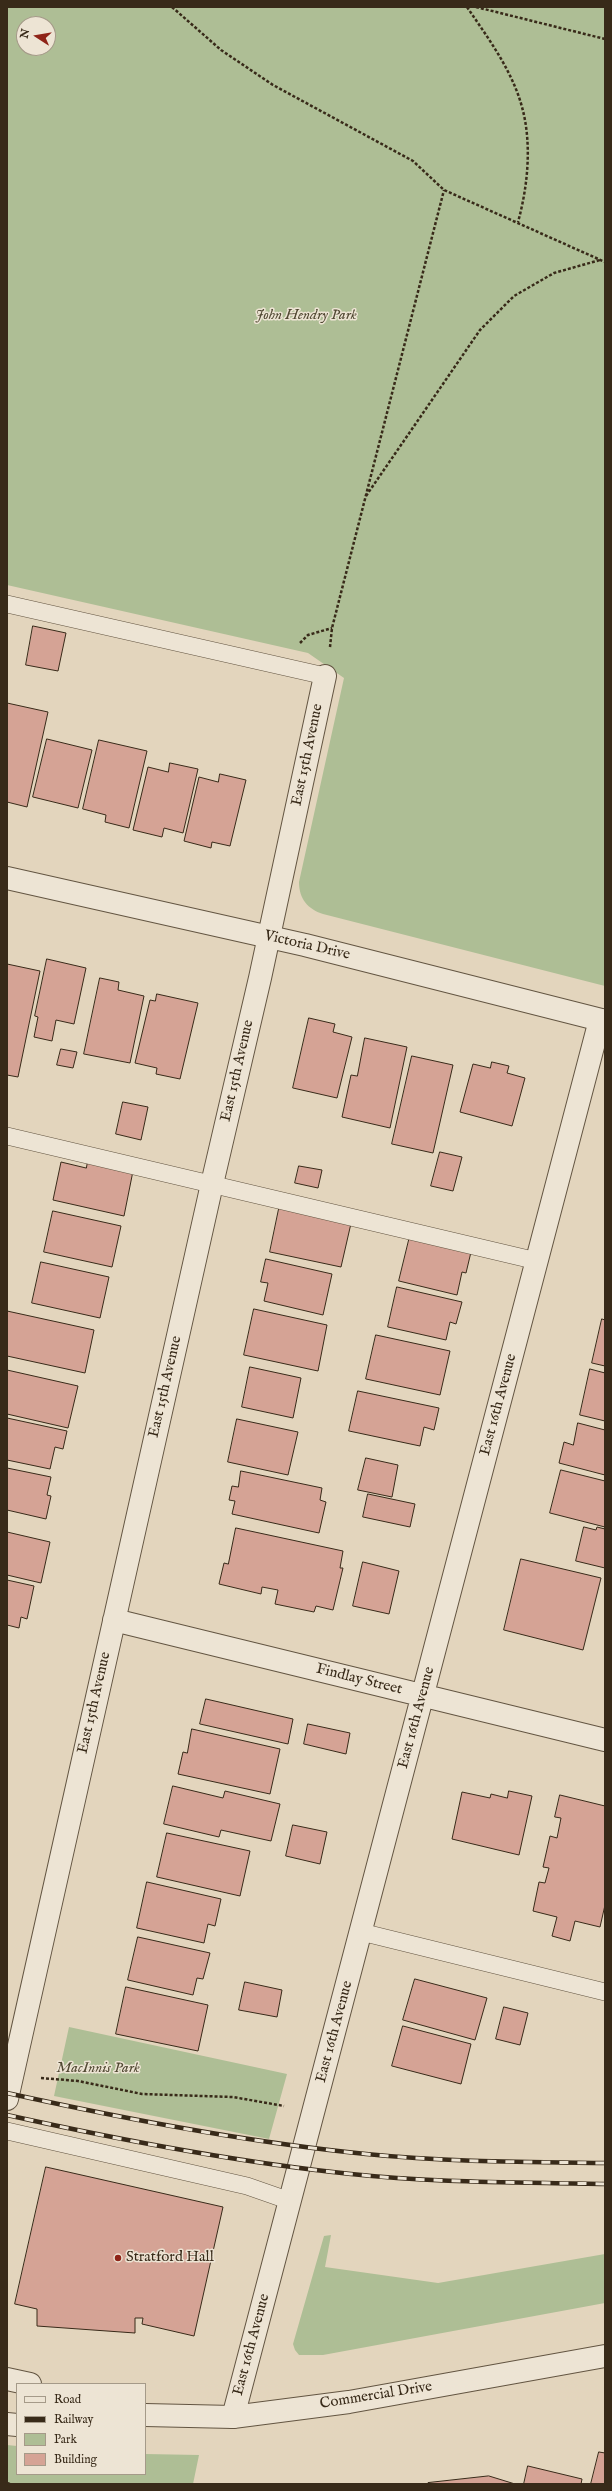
<!DOCTYPE html>
<style>
body{margin:0}
#map{position:relative;width:612px;height:2491px;overflow:hidden;background:#e3d5bd;font-family:"IM FELL English",serif}
canvas{display:block}
.frame{position:absolute;inset:0;border:8px solid #382a19;pointer-events:none}
.legend{position:absolute;left:16px;top:2383px;width:130px;height:92px;box-sizing:border-box;background:#ede4d4;border:1px solid #a59a89;margin:0;padding:5px 7px;list-style:none;font-size:12px;color:#382a19}
.legend li{display:flex;align-items:center;gap:8px;height:20px}
.legend b{width:20px;border:1px solid #a59a89}
.north{position:absolute;left:16px;top:16px;width:40px;height:40px;box-sizing:border-box;background:#ede4d4;border:1px solid #a59a89;border-radius:50%;rotate:282deg;font-size:11px;font-weight:700;line-height:16px;text-align:center;color:#382a19}
.north::after{content:'';display:block;margin:auto;width:14px;height:18px;background:#8f2418;clip-path:polygon(50% 0,100% 100%,50% 72%,0 100%)}
</style>
<div id="map">
<canvas width="612" height="2491"></canvas>
<div class="frame"></div>
<ul class="legend">
<li><b style="height:5px;background:#ede4d4"></b>Road</li>
<li><b style="height:5px;background:#382a19"></b>Railway</li>
<li><b style="height:11px;background:#aebe95"></b>Park</li>
<li><b style="height:11px;background:#d5a395"></b>Building</li>
</ul>
<div class="north">N</div>
</div>
<script>
const ctx = document.querySelector('canvas').getContext('2d');
ctx.lineJoin = 'round';
function paint(path, color) {
  ctx.fillStyle = color;
  ctx.fill(path, 'evenodd');
}
function trace(path, color, width, dash) {
  ctx.strokeStyle = color;
  ctx.lineWidth = width;
  ctx.lineCap = dash ? 'butt' : 'round';
  ctx.setLineDash(dash || []);
  ctx.stroke(path);
}
function drawText(font, color, halo, rows, align = 'center') {
  ctx.font = font + ' "IM FELL English",serif';
  ctx.lineWidth = 3;
  ctx.setLineDash([]);
  ctx.textBaseline = 'middle';
  ctx.strokeStyle = halo;
  ctx.fillStyle = color;
  for (const [text, x, y, turn = 0] of rows) {
    ctx.save();
    ctx.translate(x, y);
    ctx.rotate((+turn || 0) * Math.PI / 180);
    ctx.textAlign = isNaN(turn) ? turn : align;
    if (halo) ctx.strokeText(text, 0, 0);
    ctx.fillText(text, 0, 0);
    ctx.restore();
  }
}
const green = new Path2D(`
 M7 7H605V986L323 914C308 909 299 899 299 882L344 678 308 653 7 585ZM24 24H48V48H24Z
 M69 2027 287 2074 269 2139 54 2096Z
 M331 2235 325 2267 438 2283 605 2254V2303L323 2355H299L295 2350 293 2344 324 2236Z
 M7 2445 17 2446V2474H145V2454L199 2455 193 2484H7Z`);
const building = new Path2D(`
 M33 626 66 633 58 671 26 665Z
 M7 703 48 712 27 807 7 802Z
 M47 739 92 750 78 808 33 797Z
 M99 740 147 751 129 828 105 822 106 815 83 809Z
 M170 763 198 769 183 833 164 828 162 837 133 830 148 767 168 772Z
 M220 774 246 780 230 846 212 842 211 848 184 841 199 777 218 782Z
 M47 959 86 968 74 1024 56 1020 52 1041 34 1037 38 1017 35 1016Z
 M7 964 40 971 18 1077 7 1075Z
 M100 978 119 982 118 990 144 996 130 1063 84 1054Z
 M157 994 198 1003 180 1079 156 1074 157 1068 135 1063 150 1000 155 1001Z
 M309 1018 335 1024 333 1032 352 1037 337 1098 293 1088Z
 M365 1038 407 1047 390 1128 342 1117 351 1075 357 1076Z
 M61 1049 77 1052 73 1068 57 1065Z
 M412 1056 453 1065 433 1153 392 1144Z
 M492 1062 509 1066 507 1073 525 1078 512 1126 460 1112 473 1064 490 1068Z
 M123 1102 148 1107 141 1140 116 1134Z
 M440 1152 462 1157 453 1191 431 1186Z
 M88 1161 133 1171 124 1216 53 1200 61 1162 86 1168Z
 M299 1166 322 1170 318 1188 295 1183Z
 M280 1204 352 1219 341 1267 270 1252Z
 M53 1211 121 1226 112 1267 44 1252Z
 M410 1236 471 1252 466 1273 462 1272 457 1295 399 1281Z
 M266 1259 332 1274 323 1315 264 1301 268 1283 261 1282Z
 M41 1262 109 1277 100 1318 32 1303Z
 M397 1287 462 1302 456 1324 450 1322 446 1340 388 1327Z
 M254 1309 327 1325 318 1371 244 1355Z
 M7 1311 94 1330 85 1373 7 1356Z
 M602 1319 605 1320V1366L592 1363Z
 M376 1335 450 1351 440 1395 366 1379Z
 M250 1367 301 1378 293 1418 242 1407Z
 M590 1369 605 1373V1421L580 1415Z
 M7 1370 78 1386 68 1428 7 1414Z
 M358 1391 439 1408 434 1430 424 1427 420 1446 349 1431Z
 M7 1418 67 1431 63 1449 55 1447 50 1469 7 1460Z
 M237 1419 298 1432 288 1475 228 1462Z
 M578 1423 605 1430V1475L559 1463 564 1442 573 1445Z
 M366 1458 398 1465 392 1497 358 1490Z
 M7 1468 51 1477 47 1495 51 1496 46 1519 7 1510Z
 M561 1470 605 1481V1527L550 1513Z
 M241 1471 322 1488 320 1500 326 1502 319 1533 232 1514 235 1501 229 1500 232 1486 238 1487Z
 M368 1494 415 1504 410 1527 363 1517Z
 M584 1527 596 1530 597 1527 605 1529V1568L576 1561Z
 M236 1528 343 1551 340 1568H343L333 1610 316 1606 314 1612 275 1604 278 1590 262 1587 261 1594 219 1584 224 1563 228 1564Z
 M7 1532 50 1542 41 1583 7 1575Z
 M521 1559 601 1578 583 1650 504 1630Z
 M363 1562 399 1571 389 1614 353 1606Z
 M7 1580 34 1586 27 1619 21 1617 19 1628 7 1625Z
 M206 1699 293 1719 288 1744 200 1724Z
 M308 1724 350 1733 346 1754 304 1744Z
 M192 1729 280 1749 270 1794 178 1774 183 1752 187 1753Z
 M173 1786 223 1798 225 1791 280 1804 271 1841 221 1830 219 1837 164 1824Z
 M509 1791 532 1796 519 1855 452 1839 462 1792 490 1798 491 1794 507 1798Z
 M560 1795 605 1806V1905L600 1927 575 1921 570 1941 552 1936 557 1917 533 1911 539 1882 545 1883 549 1868 543 1867 550 1836 557 1838 561 1818 555 1817Z
 M293 1825 327 1832 320 1864 286 1856Z
 M167 1833 250 1851 240 1896 157 1877Z
 M147 1882 221 1899 215 1926 208 1924 204 1943 137 1928Z
 M138 1937 210 1953 203 1979 197 1978 193 1995 128 1980Z
 M415 1979 487 1998 475 2040 403 2020Z
 M245 1982 282 1990 277 2017 239 2010Z
 M126 1987 208 2005 198 2051 116 2034Z
 M504 2007 528 2013 520 2045 496 2039Z
 M403 2026 471 2044 461 2084 392 2066Z
 M46 2167 223 2207 194 2336 142 2324 143 2318H135V2333L37 2326V2309L15 2304Z
 M599 2452 605 2453V2484H591Z
 M528 2466 582 2479 581 2484H524Z
 M489 2476 515 2484H428V2483Z`);
const path = new Path2D(`
 M172 7 221 50 273 85 413 161 444 190 605 262
 M467 7C488 38 512 70 522 107 532 143 528 186 518 222
 M476 7 605 39
 M366 496 480 330 514 296 554 273 600 260
 M300 643 308 635 332 628
 M330 647 332 628 444 190
 M41 2078 78 2081 142 2094 233 2097 284 2106
 M7 2483 10 2484`);
const service = new Path2D(`
 M7 604 325 676
 M7 1136 537 1261
 M361 1932 605 1992
 M7 2131 247 2186 290 2201`);
const minor = new Path2D(`
 M114 1620 605 1740
 M7 2099 212 1184 260 978 325 676
 M233 2417 600 1020`);
const tertiary = new Path2D(`
 M7 878 305 945 605 1021
 M7 2379 30 2384
 M145 2415 233 2417 349 2402 605 2356
 M7 2424 17 2425`);
const rail = new Path2D(`
 M7 2093C125 2119 245 2142 366 2154 445 2162 525 2162 605 2163
 M7 2115C120 2140 235 2162 351 2174 435 2183 520 2182 605 2184`);
const markers = [
 [118,2258,4,"#8f2418"]
];
const parkNames = [
 ["John Hendry Park",306,316],
 ["MacInnis Park",98,2069]
];
const streetNames = [
 ["East 15th Avenue",308,755,-78],
 ["Victoria Drive",307,946,13],
 ["East 15th Avenue",238,1071,-77],
 ["East 15th Avenue",166,1387,-77],
 ["East 16th Avenue",499,1405,-75],
 ["Findlay Street",359,1680,14],
 ["East 15th Avenue",95,1703,-77],
 ["East 16th Avenue",417,1718,-75],
 ["East 16th Avenue",335,2032,-75],
 ["East 16th Avenue",252,2345,-75],
 ["Commercial Drive",376,2396,-9]
];
const poiNames = [
 ["Stratford Hall",126,2258]
];
paint(green, '#aebe95');
paint(building, '#d5a395');
trace(building, '#382a19', 1);
trace(service, '#635542', 18);
trace(minor, '#635542', 24);
trace(tertiary, '#635542', 24);
trace(path, '#382a19', 2.5, [3, 2]);
trace(service, '#ede4d4', 17);
trace(minor, '#ede4d4', 22);
trace(tertiary, '#ede4d4', 22);
trace(rail, '#382a19', 4.5);
trace(rail, '#ede4d4', 3, [9]);
for (const [x, y, r, color] of markers) {
  const dot = new Path2D();
  dot.arc(x, y, r, 0, 2 * Math.PI);
  ctx.fillStyle = color;
  ctx.fill(dot);
  trace(dot, '#ede4d4', 1.5);
}
drawText('italic 15px', '#504832', '#ede4d4', parkNames);
drawText('15px', '#382a19', '#ede4d4', streetNames);
drawText('15px', '#382a19', '#ede4d4', poiNames, 'left');
</script>
